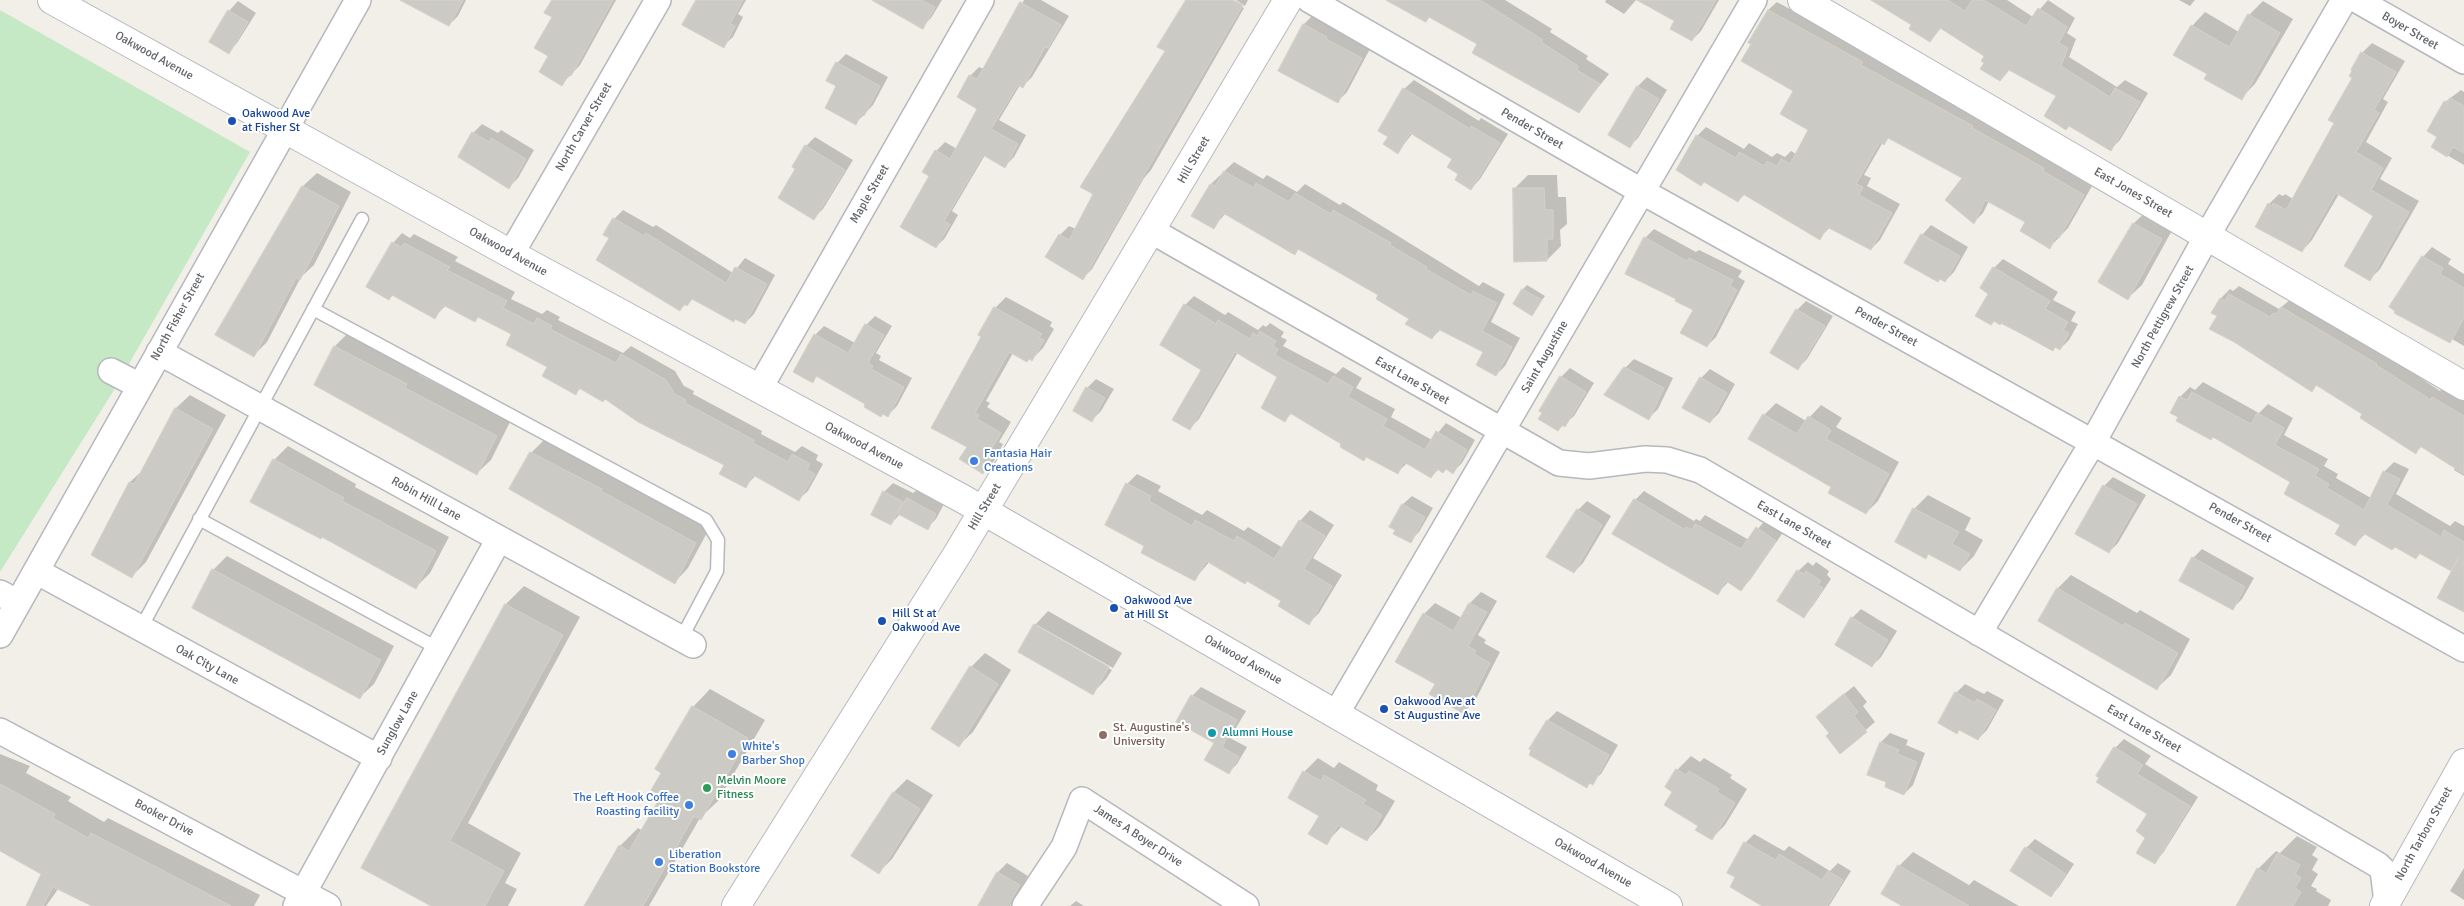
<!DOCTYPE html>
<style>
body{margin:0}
canvas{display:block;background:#f1efe8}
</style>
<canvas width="2464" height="906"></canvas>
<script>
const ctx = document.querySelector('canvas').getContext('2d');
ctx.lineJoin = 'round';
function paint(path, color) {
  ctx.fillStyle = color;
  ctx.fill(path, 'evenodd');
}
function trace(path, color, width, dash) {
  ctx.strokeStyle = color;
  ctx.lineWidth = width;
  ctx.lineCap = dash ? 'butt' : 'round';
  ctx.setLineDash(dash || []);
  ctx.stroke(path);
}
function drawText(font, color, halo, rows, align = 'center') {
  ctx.font = font + ' Signika,sans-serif';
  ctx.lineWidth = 4;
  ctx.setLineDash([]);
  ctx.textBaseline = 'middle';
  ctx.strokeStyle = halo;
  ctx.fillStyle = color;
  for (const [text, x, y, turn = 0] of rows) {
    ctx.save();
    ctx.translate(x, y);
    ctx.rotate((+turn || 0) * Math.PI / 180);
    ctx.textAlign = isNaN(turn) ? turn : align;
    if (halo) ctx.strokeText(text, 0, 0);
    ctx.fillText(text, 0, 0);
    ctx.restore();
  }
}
const green = new Path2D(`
 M0 10 250 152 114 390 0 572Z`);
const shadow = new Path2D(`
 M411 0H466L458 16 449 25Z
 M553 0H616L580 65 562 84 550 55Z
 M697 0H746L738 14 743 17 733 37 723 46Z
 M881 0H942L931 18 922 27Z
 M1024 0H1041L1069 16 1032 77 1023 86 1020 85 999 120 1026 135 1014 157 1005 166 985 155 952 211 958 215 945 238 936 247 931 176 936 151 945 142 957 149 979 108 959 97 970 76 979 67 984 69Z
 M1187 0H1231L1244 8 1151 170 1144 178 1092 269 1083 278 1060 235 1069 226 1076 229 1166 51Z
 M1236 0H1248L1245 6Z
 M1405 0H1505L1552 29 1550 32 1588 56 1586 59 1609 74 1579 111 1479 44 1429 17 1425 21Z
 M1606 0H1636L1624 14 1605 2Z
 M1640 0H1719L1701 31 1692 40 1675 20Z
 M1874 0H2007L2033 17 2048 0 2075 18 2067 33 2076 39 2069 57 2117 87 2125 80 2148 93 2120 140 2111 149 2058 95 2010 69 1986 62V55L1942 27 1930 41 1913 25Z
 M2179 0H2195L2190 6Z
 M238 1 256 13 237 43 228 53 210 41 229 11Z
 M2263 1 2293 19 2255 84 2241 98 2209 74 2192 26 2205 12 2239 32 2249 15Z
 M1777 2 1871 53 1869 56 1981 117 2052 159 2051 162 2092 186 2068 228 2050 247 2027 222 1989 201 1983 213 1974 222 1963 177 1890 137 1883 142 1864 175 1871 178 1867 186 1900 204 1880 240 1871 249 1830 227 1819 239 1745 194 1738 201 1697 136 1706 127 1744 149 1749 143 1772 157 1777 153 1785 157 1791 151 1796 154 1809 130 1768 10Z
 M1313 15 1335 28 1334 30 1370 49 1347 92 1338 101 1280 71 1304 24Z
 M2372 43 2405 61 2383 99 2388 102 2366 142 2392 158 2380 179 2419 201 2380 269 2370 279 2375 215 2339 194 2312 240 2302 251 2269 204 2279 194 2283 196 2285 194 2293 199 2336 123 2362 53Z
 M846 54 888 77 873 105 856 123 838 85 837 63Z
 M1647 77 1667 90 1638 138 1629 147 1609 134 1638 86Z
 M1414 80 1479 121 1481 118 1508 134 1480 179 1471 189 1460 174 1454 158 1412 134 1398 152 1389 137 1404 89Z
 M2461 90 2464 92V165L2433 147 2439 136 2445 102Z
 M482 124 498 133 501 130 534 150 518 178 509 187 473 133Z
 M815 137 853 160 823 209 814 218 806 146Z
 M1234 162 1263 179 1267 175 1297 192 1305 184 1340 205 1343 202 1479 286 1483 282 1505 294 1491 322 1520 338 1505 366 1496 375 1485 351 1441 329 1432 338 1380 294 1299 248 1294 253 1226 213 1213 228 1193 216 1211 184Z
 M317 173 351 192 314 265 301 277 267 342 253 356 255 272 303 186Z
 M1528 175H1557L1558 197H1566L1567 224 1560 230 1561 246 1547 260 1514 189Z
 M623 210 653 227 656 225 733 273 745 258 775 275 754 314 745 323 736 318 734 320 694 298 680 309 610 237 614 219Z
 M2148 210 2175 225 2142 285 2128 298 2100 282 2134 223Z
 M1931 225 1968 247 1954 272 1945 281 1906 262 1922 235Z
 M1654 229 1696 252 1699 250 1742 271 1738 277 1745 281 1716 337 1707 346 1695 309 1645 238Z
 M402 233 410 238 414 234 458 257 455 261 515 292 511 299 542 314 547 310 560 317 558 320 623 353 631 346 675 371 684 386 694 391 693 394 762 431 761 434 795 452 802 446 818 455 816 460 823 464 808 491 798 500 756 475 746 486 726 464 606 398 581 388 576 393 513 333 479 316 475 321 446 305 435 317 394 294 389 299 393 243Z
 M2432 247 2451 259 2448 264 2464 274V346L2452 339 2423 257Z
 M2003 259 2058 292 2053 300 2076 312 2071 321 2078 324 2069 340 2060 349 2056 346 2053 350 1994 320 1990 293 1994 268Z
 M1527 285 1545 296 1532 314 1523 289Z
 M2239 286 2279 309 2291 299 2385 354 2440 391 2442 389 2464 401V476L2454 470 2455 467 2422 446 2416 452 2364 414 2317 385 2312 390 2213 312 2221 298 2230 289 2233 291Z
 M1194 296 1225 315 1228 312 1258 330 1263 325 1266 327 1270 323 1284 332 1281 337 1287 340 1283 346 1336 374 1343 367 1362 378 1356 388 1395 409 1391 417 1432 440 1446 423 1475 440 1462 463 1453 472 1446 468 1439 469 1431 477 1407 463 1397 473 1292 413 1285 420 1279 377 1238 352 1199 419 1190 428 1202 369 1185 305Z
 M1006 297 1052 322 1050 326 1054 329 1043 348 1032 359 1013 353 986 401 990 403 987 407 1011 422 999 442 1003 444 994 461 982 472 968 447 983 336 995 308Z
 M1806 301 1833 316 1807 359 1798 368 1797 310Z
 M875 316 892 326 876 353 881 356 879 360 912 378 897 406 888 415 818 376 812 381 815 335 824 326 855 343 866 325Z
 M348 333 419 370 418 374 510 422 491 460 477 473 335 346Z
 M1634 359 1673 378 1658 409 1649 418 1625 368Z
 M1570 368 1594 383 1574 416 1558 430 1561 377Z
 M1710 369 1735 384 1719 413 1710 422 1701 378Z
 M1096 379 1114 389 1101 411 1092 420 1087 388Z
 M2203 382 2259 413 2268 404 2293 418 2284 435 2328 459 2324 466 2338 474 2336 478 2371 498 2384 472 2394 462 2409 469 2396 494 2450 526 2455 521 2464 526V610L2453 571 2421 553 2416 558 2395 545 2366 533 2355 544 2342 525 2292 482 2180 397 2190 387 2195 390Z
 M190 395 226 415 146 562 132 576 93 554 130 482 143 470 176 408Z
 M1776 403 1806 421 1821 405 1842 418 1836 427 1899 462 1878 501 1866 513 1833 487 1764 415Z
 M545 439 709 529 688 568 675 582 531 453Z
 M288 446 356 484 355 487 449 537 430 573 416 587 274 460Z
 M1137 474 1161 486 1158 491 1202 515 1207 510 1244 531 1248 527 1283 548 1300 521 1310 510 1334 525 1313 558 1342 575 1319 613 1309 623 1282 600 1248 580 1210 561 1195 579 1146 545 1127 484Z
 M2113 477 2146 495 2118 543 2109 552 2104 486Z
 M893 483 913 493 917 490 944 504 936 519 927 528 900 514 891 524 873 514 884 492Z
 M1644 491 1694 521 1696 519 1700 521 1705 515 1749 540 1766 519 1784 531 1750 580 1741 590 1729 581 1718 593 1635 500Z
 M1928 495 1971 518 1965 530 1983 540 1974 556 1960 570 1929 553 1926 557 1896 541 1914 509Z
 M1412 496 1433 508 1419 532 1410 541 1402 505Z
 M1587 501 1611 516 1583 563 1574 572 1578 510Z
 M2202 549 2254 578 2242 599 2233 608 2193 558Z
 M227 556 394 646 374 684 360 697 213 570Z
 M1808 562 1813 566 1816 562 1829 571 1827 575 1831 579 1812 607 1803 616 1798 571Z
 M2071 575 2137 613 2140 610 2190 639 2171 675 2157 688 2039 621 2058 588Z
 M524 586 580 617 468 823 521 853 505 883 517 889 508 906H434L363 867 506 604Z
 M1481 592 1497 601 1478 635 1486 640 1484 643 1500 652 1475 701 1464 712 1436 684 1424 614 1435 603 1462 618 1470 603Z
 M1861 609 1897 631 1881 657 1872 666 1852 618Z
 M1048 611 1122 653 1113 668 1037 625V628L1112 670 1106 679 1093 693 1035 625Z
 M985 653 1011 670 973 732 959 745 971 667Z
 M1965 684 1984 694 1987 691 2004 700 1987 730 1978 739 1956 693Z
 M1854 686 1867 702 1863 706 1875 722 1840 752 1831 733 1827 708Z
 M1201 687 1246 711 1230 738 1247 747 1237 764 1228 773 1192 696Z
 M710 689 765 720 718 801 700 818 649 906H598L620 846 638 828 643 831 663 796 662 772 693 707Z
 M1557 711 1618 745 1601 774 1586 787 1548 720Z
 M1890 733 1908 740 1906 745 1925 753 1913 785 1904 794 1888 782 1881 742Z
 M2124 739 2151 756 2145 764 2198 797 2163 853 2154 862 2147 837 2149 813 2115 748Z
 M0 754 30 766 26 773 71 797 68 801 104 822 108 818 260 895 254 906H92L59 888 46 906H27L43 873 0 850Z
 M1691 756 1700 762 1704 758 1732 775 1730 778 1747 789 1725 825 1711 839 1674 791 1677 770Z
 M1318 758 1334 768 1339 762 1378 785 1376 790 1395 801 1380 826 1367 840 1342 826 1326 843 1321 815 1304 772Z
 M907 779 933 795 892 859 878 873 894 792Z
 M1754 834 1784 851 1789 846 1830 871 1838 863 1851 871 1829 906H1762L1737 877 1745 843Z
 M2297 836 2317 847 2312 855 2318 859 2312 870 2318 874 2311 886 2317 889 2316 891 2331 900 2328 906H2237L2258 869 2276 851 2280 853Z
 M2035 839 2074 864 2059 887 2050 896 2026 848Z
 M1913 852 1969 885 1974 880 2019 906H1904L1899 866Z
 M1007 863 1028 876 1010 906H979L998 872Z
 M2464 868V900L2450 891Z
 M1076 901 1084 906H1070Z`);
const building = new Path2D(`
 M400 0H463L449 26Z
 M552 0H613L571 76 569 74 562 86 539 72 548 56 534 48 552 17 544 13Z
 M696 0H743L730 24 735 26 724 48 682 25Z
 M872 0H921L935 7 923 29Z
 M1186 0H1233L1243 5 1083 280 1045 257 1059 234 1069 240 1093 194 1080 187 1165 51 1157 47Z
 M1386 0H1480L1543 40 1541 42 1578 66 1577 70 1600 84 1579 113 1472 53 1477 44 1429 17 1426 22Z
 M1637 0H1716L1692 41 1670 29 1674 21Z
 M1871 0H1948L1965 11 1972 0H1984L2026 26 2038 8 2067 27 2059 43 2068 48 2061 66 2110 97 2115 88 2140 102 2111 151 2069 126 2066 130 2044 116 2056 96 2009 70 2000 81 1980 69 1984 63 1981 61 1984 56 1940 28 1930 42 1909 29 1911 25Z
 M1020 2 1061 25 1048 48 1045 47 1023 88 1018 85 991 129 1018 144 1005 168 983 155 944 221 950 224 936 248 900 227 929 176 922 172 935 150 950 159 977 109 957 97 969 75 977 79Z
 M228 10 248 22 229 54 209 42Z
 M1768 10 1863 62 1861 65 1973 126 1972 128 2044 168 2043 171 2084 195 2059 238 2056 236 2050 249 2020 231 2025 222 1985 200 1974 224 1945 200 1962 178 1888 138 1884 145 1880 142 1856 184 1863 187 1859 195 1892 213 1871 250 1827 227 1820 240 1743 194 1738 202 1704 182 1701 186 1676 170 1696 135 1736 158 1739 152 1764 166 1767 161 1777 166 1781 159 1790 164 1808 130 1780 114 1793 91 1741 61 1751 44 1748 43Z
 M2248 14 2280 33 2242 100 2204 79 2207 74 2173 55 2191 25 2229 47Z
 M1303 24 1327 37 1326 39 1362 58 1338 103 1278 71Z
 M2361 52 2396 72 2374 110 2379 113 2356 152 2383 168 2371 190 2409 212 2370 281 2344 266 2373 216 2336 193 2302 252 2255 227 2268 203 2272 206 2273 203 2286 210 2334 123 2328 120 2352 78 2349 76 2352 71 2351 70Z
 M836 62 880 86 864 116 861 114 856 125 825 108 836 86 826 81Z
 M1637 86 1659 99 1630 148 1608 135Z
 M1403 88 1470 129 1471 126 1500 143 1471 190 1455 180 1458 174 1447 167 1452 159 1410 133 1398 154 1383 144 1388 137 1378 131Z
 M2450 98 2464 106V153L2453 147 2447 157 2431 147 2437 137 2427 131 2444 101 2447 103Z
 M472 132 489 142 491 138 526 159 509 189 458 157Z
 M805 145 845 170 814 220 778 198 795 169 792 167Z
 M1224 171 1254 188 1256 183 1289 202 1295 193 1331 214 1333 210 1391 243 1390 245 1427 267 1426 269 1471 295 1473 291 1497 303 1482 331 1512 347 1496 376 1476 365 1483 352 1438 329 1432 339 1405 324 1409 319 1376 299 1378 295 1298 249 1295 255 1223 213 1214 229 1191 216 1210 184 1215 186Z
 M302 186 339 206 300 280 296 278 254 357 215 335Z
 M1513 188H1544L1545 210H1553V239H1547V261L1514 262Z
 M613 218 644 236 646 233 726 283 735 267 767 284 745 324 735 319 734 322 692 299 687 306 684 304 680 311 596 260 609 238 603 235Z
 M2133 223 2162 239 2128 300 2098 282Z
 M1921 234 1960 256 1945 282 1940 279 1938 282 1904 263Z
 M1644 237 1687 261 1689 258 1733 280 1730 286 1737 290 1707 347 1680 333 1693 310 1675 301 1676 299 1625 274Z
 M392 242 401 247 404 243 450 267 447 270 507 301 503 308 534 324 537 318 552 326 550 329 616 363 621 354 666 380 675 394 686 400 685 403 754 440 753 443 788 462 792 454 810 464 807 470 815 474 799 501 753 475 746 488 719 474 724 465 638 422 605 399 603 402 579 388 576 395 542 376 547 367 506 345 511 334 478 317 475 322 443 305 435 319 392 295 389 300 366 287Z
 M2422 256 2443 268 2440 274 2464 288V318L2450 343 2394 313 2395 311 2389 307Z
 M1993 267 2050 301 2045 309 2068 322 2063 330 2069 333 2060 350 2055 347 2053 351 2002 323 2000 325 1994 321 1991 325 1975 316 1988 294 1980 288Z
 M1522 289 1542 300 1532 316 1513 304Z
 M2229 294 2270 317 2273 313 2276 314 2281 307 2377 364 2376 365 2431 400 2432 397 2464 416V474L2420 446 2416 454 2360 418 2362 414 2316 385 2312 392 2234 342 2209 329 2217 316 2211 313 2220 298 2225 301Z
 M1184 304 1216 324 1218 320 1250 339 1253 333 1257 336 1260 331 1276 341 1273 346 1278 349 1275 355 1328 384 1333 376 1353 387 1348 397 1387 419 1383 426 1425 450 1436 431 1467 450 1453 474 1446 469 1443 473 1437 469 1431 478 1404 462 1398 474 1366 457 1364 461 1340 447 1341 444 1290 413 1285 422 1261 408 1277 377 1235 352 1190 430 1172 420 1201 370 1160 345Z
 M994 307 1042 334 1039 338 1044 340 1032 361 1029 359 1027 362 1009 352 975 413 979 415 977 419 1001 433 989 453 993 456 983 474 959 459 967 447 931 428 981 337 978 335Z
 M1796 309 1825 326 1798 370 1770 353Z
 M865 324 884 335 868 363 873 366 871 369 904 387 888 417 883 414 881 417 864 407 865 404 816 376 813 383 793 372 814 334 848 353Z
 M334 346 407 384 405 388 497 436 477 475 314 385Z
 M1624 367 1664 388 1649 420 1604 395Z
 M1560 376 1586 392 1565 427 1562 425 1558 431 1538 419 1542 413 1539 411Z
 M1700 377 1727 393 1710 423 1682 408Z
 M1086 387 1105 398 1092 422 1073 411Z
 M2192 392 2251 424 2257 413 2284 428 2275 445 2319 469 2315 476 2329 484 2327 488 2364 510 2383 471 2400 479 2387 505 2441 537 2444 530 2464 542V612L2437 598 2459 557 2451 571 2419 553 2416 559 2395 547 2392 550 2363 533 2355 546 2335 534 2340 525 2284 494 2290 482 2213 437 2211 440 2176 421 2178 417 2170 413 2179 396 2187 400Z
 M175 408 213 429 132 578 91 555 129 482 134 484Z
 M1763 414 1797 434 1808 416 1831 430 1826 439 1889 474 1866 514 1828 493 1831 487 1748 439Z
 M530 452 602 489 601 491 696 543 675 584 509 489Z
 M273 459 344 498 342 501 436 551 416 589 322 537 321 539 250 502Z
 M1126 483 1151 496 1149 501 1192 526 1195 520 1234 541 1237 536 1274 559 1299 520 1325 536 1304 569 1332 586 1309 625 1278 606 1281 601 1247 581 1245 584 1206 561 1195 581 1141 553 1144 546 1105 525Z
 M2103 485 2137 504 2109 553 2075 534Z
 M883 491 903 502 891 525 871 515Z
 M907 498 936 514 928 530 898 514Z
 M1634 499 1685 530 1686 527 1692 530 1695 524 1741 549 1756 527 1776 541 1741 591 1726 581 1718 595 1612 534Z
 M1402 504 1425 517 1411 543 1393 534 1395 530 1389 527Z
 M1913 508 1959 532 1952 544 1970 554 1960 571 1928 554 1926 559 1895 542Z
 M1577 509 1602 525 1574 573 1546 557Z
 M2192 557 2245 587 2233 610 2179 581Z
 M212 569 381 660 360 699 192 608Z
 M1797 570 1804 574 1806 571 1821 581 1818 585 1823 588 1804 618 1777 601Z
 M2057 588 2123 626 2125 623 2178 653 2157 690 2038 621Z
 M1469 603 1487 612 1468 646 1476 651 1474 654 1490 663 1464 714 1429 694 1435 684 1395 662 1423 613 1453 631Z
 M505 604 563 635 450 841 504 871 485 906H431L361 868Z
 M1851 617 1888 640 1872 667 1835 645Z
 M1034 624 1109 667 1093 695 1018 652Z
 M970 666 998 684 959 747 931 729Z
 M1955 692 1975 703 1977 699 1996 710 1978 740 1959 730 1957 734 1938 723Z
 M1844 694 1858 712 1854 716 1867 732 1840 754 1826 736 1829 733 1816 717Z
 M1191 695 1237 720 1222 747 1239 757 1229 774 1204 760 1214 743 1176 722Z
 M692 706 748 738 701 820 694 816 643 906H584L619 845 629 851 661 796 651 790 661 773 655 769Z
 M1547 720 1609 755 1593 785 1589 783 1587 788 1529 755 1531 750 1529 749Z
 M1880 742 1899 750 1897 754 1917 762 1904 795 1885 787 1886 782 1867 775Z
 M2114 747 2143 765 2137 774 2190 806 2155 864 2136 853 2145 838 2136 831 2147 814 2096 782 2099 778 2096 776Z
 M1676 769 1686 775 1689 771 1719 789 1717 792 1735 803 1712 840 1695 830 1698 826 1664 805 1672 792 1665 787Z
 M1303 771 1321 781 1324 775 1366 800 1363 804 1382 815 1367 841 1338 825 1327 845 1308 834 1319 816 1288 798Z
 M0 784 55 814 53 818 88 838 91 833 231 906H92L53 887 43 906H26L41 874 0 851Z
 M893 792 920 809 879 874 851 856Z
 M1744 842 1776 860 1779 854 1822 880 1828 871 1843 880 1827 906H1762L1730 887 1735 877 1727 873Z
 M2025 847 2066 874 2051 897 2010 871Z
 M2278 853 2300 865 2295 874 2301 878 2295 888 2301 892 2293 906H2236L2257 868 2266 873Z
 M1898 865 1969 906H1902L1881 894Z
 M997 872 1020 885 1008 906H978Z`);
const lane = new Path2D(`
 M313 309 706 520 718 540 717 571 681 639
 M199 519 439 649
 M141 628 362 219`);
const street = new Path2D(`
 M1310 0 1641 191 2464 649
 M2357 0 2464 61
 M1152 231 1559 463 1589 466 1645 459 1667 460 1700 470 2378 865 2383 870 2387 902
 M511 254 658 0
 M159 352 693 645
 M111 371 140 386
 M759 389 981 0
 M36 571 379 758
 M0 593 18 603
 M1979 633 2093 442 2207 236 2344 0
 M0 635 358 0
 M1336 714 1754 0
 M0 731 328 906
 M296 906 499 539
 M1025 906 1064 847 1082 800 1246 906`);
const secondary = new Path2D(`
 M52 0 511 254 963 499 1668 906
 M1802 0 2464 386
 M736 906 958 553 1288 0
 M2384 906 2464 763`);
const markers = [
 [232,121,5,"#1a4fb4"],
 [974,461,5,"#3f7fe0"],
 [1114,608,5,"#1a4fb4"],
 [882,621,5,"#1a4fb4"],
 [1384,709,5,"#1a4fb4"],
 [1212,733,5,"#0f9aa8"],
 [1103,735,5,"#8d6e63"],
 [732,754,5,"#3f7fe0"],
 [707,788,5,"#2e9e5b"],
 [689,805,5,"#3f7fe0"],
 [659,862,5,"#3f7fe0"]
];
const streetNames = [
 ["Boyer Street",2410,31,30],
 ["Oakwood Avenue",154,56,29],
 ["North Carver Street",584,127,-60],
 ["Pender Street",1532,129,30],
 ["Hill Street",1194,160,-60],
 ["East Jones Street",2133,193,30],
 ["Maple Street",870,194,-60],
 ["Oakwood Avenue",508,252,29],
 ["North Fisher Street",178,317,-61],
 ["North Pettigrew Street",2163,317,-61],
 ["Pender Street",1886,327,29],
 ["Saint Augustine",1545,357,-60],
 ["East Lane Street",1412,381,30],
 ["Oakwood Avenue",864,446,28],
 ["Robin Hill Lane",426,499,29],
 ["Hill Street",985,507,-59],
 ["Pender Street",2240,523,29],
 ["East Lane Street",1794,525,30],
 ["Oakwood Avenue",1243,660,30],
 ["Oak City Lane",207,665,29],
 ["Sunglow Lane",398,723,-61],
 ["East Lane Street",2144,729,30],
 ["Booker Drive",164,818,28],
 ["North Tarboro Street",2424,834,-61],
 ["James A Boyer Drive",1138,836,33],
 ["Oakwood Avenue",1593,863,30]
];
const transitNames = [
 ["Oakwood Ave",242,114],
 ["at Fisher St",242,128],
 ["Oakwood Ave",1124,601],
 ["at Hill St",1124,615],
 ["Hill St at",892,614],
 ["Oakwood Ave",892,628],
 ["Oakwood Ave at",1394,702],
 ["St Augustine Ave",1394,716]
];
const shopNames = [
 ["Fantasia Hair",984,454],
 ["Creations",984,468],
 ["White's",742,747],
 ["Barber Shop",742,761],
 ["The Left Hook Coffee",679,798,"right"],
 ["Roasting facility",679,812,"right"],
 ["Liberation",669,855],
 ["Station Bookstore",669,869]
];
const educationNames = [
 ["St. Augustine's",1113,728],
 ["University",1113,742]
];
const cultureNames = [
 ["Alumni House",1222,733]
];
const leisureNames = [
 ["Melvin Moore",717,781],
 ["Fitness",717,795]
];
paint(green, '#c5e8c5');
paint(shadow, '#0003');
paint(building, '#cccac5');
trace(building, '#d6d1c6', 1);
trace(lane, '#b5b8bc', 15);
trace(street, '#b5b8bc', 28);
trace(secondary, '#b6babf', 30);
trace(lane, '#fff', 12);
trace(street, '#fff', 25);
trace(secondary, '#fff', 28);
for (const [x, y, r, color] of markers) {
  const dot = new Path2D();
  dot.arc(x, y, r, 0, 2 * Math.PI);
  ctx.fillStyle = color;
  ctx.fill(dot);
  trace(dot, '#fff', 2);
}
drawText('12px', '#5f6368', '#fff', streetNames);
drawText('12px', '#164399', '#fff', transitNames, 'left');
drawText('12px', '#366cbe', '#fff', shopNames, 'left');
drawText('12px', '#785e54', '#fff', educationNames, 'left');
drawText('12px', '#0d838f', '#fff', cultureNames, 'left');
drawText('12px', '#27864d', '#fff', leisureNames, 'left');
</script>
